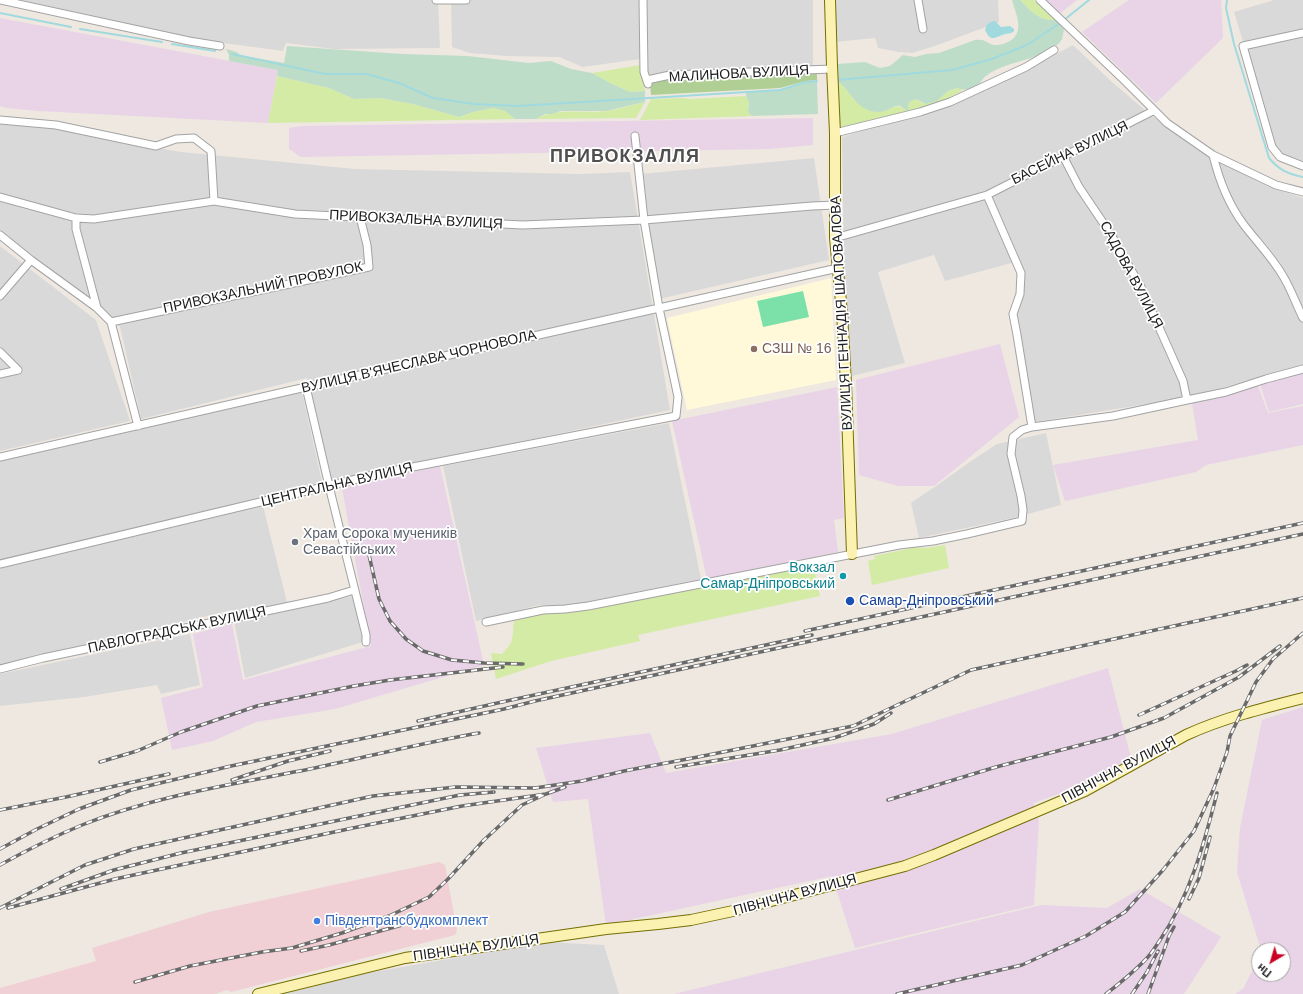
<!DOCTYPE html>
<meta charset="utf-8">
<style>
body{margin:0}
#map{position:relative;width:1303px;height:994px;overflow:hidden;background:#eee8e1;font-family:Arial,sans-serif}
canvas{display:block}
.north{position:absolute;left:1251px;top:942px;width:40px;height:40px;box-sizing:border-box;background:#fff;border:1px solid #a4a4a4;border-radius:50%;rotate:218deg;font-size:11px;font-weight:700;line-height:16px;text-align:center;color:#1c1c1c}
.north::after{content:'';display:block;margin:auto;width:14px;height:18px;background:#c90022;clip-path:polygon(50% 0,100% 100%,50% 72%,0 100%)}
</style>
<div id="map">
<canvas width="1303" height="994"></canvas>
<div class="north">Пн</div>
</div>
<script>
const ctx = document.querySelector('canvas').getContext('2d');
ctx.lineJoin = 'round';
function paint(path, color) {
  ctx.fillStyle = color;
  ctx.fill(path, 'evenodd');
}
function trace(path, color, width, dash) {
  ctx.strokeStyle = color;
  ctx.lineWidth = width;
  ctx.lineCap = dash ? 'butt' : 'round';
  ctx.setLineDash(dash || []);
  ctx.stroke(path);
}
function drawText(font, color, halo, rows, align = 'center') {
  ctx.font = font + ' Arial,sans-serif';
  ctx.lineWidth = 3.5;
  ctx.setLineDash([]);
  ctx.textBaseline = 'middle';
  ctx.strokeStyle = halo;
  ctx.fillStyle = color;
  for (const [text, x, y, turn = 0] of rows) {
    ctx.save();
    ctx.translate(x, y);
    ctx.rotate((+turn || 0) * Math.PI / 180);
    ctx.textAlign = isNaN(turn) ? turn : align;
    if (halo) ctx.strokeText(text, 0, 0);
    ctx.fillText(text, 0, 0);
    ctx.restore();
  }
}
const residential = new Path2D(`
 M22 0H438L440 48 334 49 286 43 283 51 193 39Z
 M451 0H813V67L648 75 647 58 583 67 559 57 506 56 470 53 452 47Z
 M835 0H998L999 22 935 46 912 53 899 52 878 48 875 38 835 42Z
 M1274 0H1303V170L1283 162 1279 151 1272 137 1234 12Z
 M1073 45 1112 82 1153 117 1204 154 1267 186 1303 198V366L1242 382 1197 396 1035 422 1015 312 1023 296 1025 276 1019 261 945 281 934 255 878 272 905 363 852 376 844 271 842 137 955 102 1029 68Z
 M0 124 45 127 181 152 355 169 581 174 630 172 670 410 331 482 307 378 141 419 120 327 88 299 0 231Z
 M814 158 829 260 659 299 646 224 641 174Z
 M0 246 96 320 130 421 0 451Z
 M302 392 322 482 0 561V461Z
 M669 423 701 579 560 607 539 605 476 621 443 466Z
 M1046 433 1061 505 1013 518 919 538 911 503 939 484 971 461 997 444Z
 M263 506 289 610 353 596 363 642 245 678 232 610 0 666V568Z
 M190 634 200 685 161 694 157 685 84 697 0 706V674Z
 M546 942 604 945 619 994H283L368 973Z`);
const commercial = new Path2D(`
 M439 862 445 865 457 930 455 935 231 992 227 990 215 994H0V988L96 961 92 948 209 912Z`);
const industrial = new Path2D(`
 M1043 0H1077L1058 15Z
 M1129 0H1221L1223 38 1156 103 1082 32Z
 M0 18 278 70 268 123 39 111 7 108 0 106Z
 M813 118V145L770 149 301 157 289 149V128L302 126Z
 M1000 344 1019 417 934 486H898L859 475 856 380Z
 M1303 373V404L1269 412 1260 384Z
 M1258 386 1268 413 1303 406V445L1206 465 1196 472 1065 501 1053 465 1198 440 1192 403Z
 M837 387 844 518 834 520 838 552 707 579 672 421Z
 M440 466 484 665 335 709 256 722 213 741 172 750 161 698 203 687 193 634 232 624 243 680 371 646 342 488Z
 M1108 668 1131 758 1084 785 1033 803 1039 821 1034 905 855 948 832 876 606 925 588 799 553 802 536 748 650 733 666 773 892 734Z
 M1303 707V994H1235L1243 989 1259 957V974H1283V950H1261L1237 872 1240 828 1262 720Z
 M1140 889 1221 937 1184 994H674L1041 905 1107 908Z`);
const education = new Path2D(`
 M831 278 836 380 687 410 667 318Z`);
const grass = new Path2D(`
 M1020 0H1034L1055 20C1040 21 1030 11 1020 0Z
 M641 65 645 91 630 92 612 84 592 73Z
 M277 76 329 88 354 99 380 98 413 104 459 117 473 112 493 108 505 111 515 119 268 123Z
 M838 82 849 91 853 99 885 111C894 107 897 104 906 110L909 105V102L916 99 922 103 937 101 948 91 957 88 963 90 939 103 914 111 847 128 842 127 840 122Z
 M746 96 749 103 748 112 752 116 640 120 651 99 683 98 689 99Z
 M645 102 636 118 536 119C558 107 582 114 606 111 619 109 632 105 645 102Z
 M945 545 949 568 872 585 868 561 875 559 874 556 916 547 926 548Z
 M814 569 820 596 638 635 640 641 551 661 496 679 491 653 502 654C506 649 511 645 512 639 514 632 512 626 515 619 530 613 548 612 564 613L779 571C791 571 802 572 814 569Z`);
const forest = new Path2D(`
 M817 73V80L806 81 780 88 651 95 650 83 668 78Z`);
const wetland = new Path2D(`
 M1012 0H1020C1030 11 1040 21 1055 20L1064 29C1063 33 1063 38 1061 41 1044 63 990 60 979 85 971 89 965 91 957 88L948 91 937 101 926 104 916 99 909 102 908 111C905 110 903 107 900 106 894 105 891 109 885 111 868 115 858 105 849 93 846 88 842 85 838 82L837 64 865 62 880 68 890 66 903 55 915 57 926 54 939 53 975 40C987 38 987 45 996 45 1000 45 1004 44 1008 42 1026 33 1016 15 1012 0Z
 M287 46 403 54 468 56 529 63 551 61 571 69 592 73 612 84 630 92 645 91V102L606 111H561L552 114H545L536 119H515L505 111 493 108 473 112 459 117 413 104 380 98 354 99 329 88 277 76 278 70 229 61V55L226 49 237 52 240 55 284 63Z
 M817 81 818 114 752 116 748 112 749 103 746 96V92L780 90 806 82Z`);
const pitch = new Path2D(`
 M803 291 809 317 763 327 757 301Z`);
const water = new Path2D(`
 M995 21 1001 27 1010 26 1014 29V31C1011 34 1009 33 1005 34 995 37 991 43 985 30 987 24 988 22 995 21Z`);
const stream = new Path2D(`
 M1227 0 1226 8 1234 44 1269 158C1279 170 1288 174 1303 177
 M0 13 71 27
 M1064 20 1089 0
 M80 29 162 42
 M172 44 215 51
 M232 54 325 74H366L399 83 433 98 474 104 518 106 780 90 806 82 817 81
 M837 80 952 70 992 59 1027 45 1060 23`);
const street = new Path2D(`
 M0 0 189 41 220 46
 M436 0H466
 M643 0 644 72 648 84
 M918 0 923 29
 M1040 0 1124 80 1167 123 1213 155 1276 185 1303 192
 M647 80 670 75 832 69
 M0 120 56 125 156 146 176 139 194 138 211 151 214 201
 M835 133 920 112 950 102 1026 67 1054 50
 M1213 155C1219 180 1229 205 1244 225 1257 242 1272 257 1283 276 1291 289 1296 304 1303 318
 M1063 156 1079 187 1110 233 1141 287 1183 381 1187 400
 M1303 166 1280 157 1272 147 1243 46 1303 33
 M987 195 1021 273 1020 294 1013 314 1017 335 1032 427
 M0 197 76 218 94 219 214 201 295 214 523 225 644 220 812 206 836 205
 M76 218V229L97 308
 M0 235 31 260 97 308 111 322 138 426
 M835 238 987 195 1153 111
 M0 296 31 260
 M111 322 369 267 367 245 360 217
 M0 352 18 370
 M0 374 18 370
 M306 387 329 486 366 635V642
 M0 457 306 387 838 268
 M0 564 382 473 676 416 678 397 659 308 644 220 635 136
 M486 622 543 610 565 609 588 606 899 545 933 541 967 534 1022 521 1023 510 1021 496 1011 454 1013 437 1022 430 1032 427 1113 416 1187 400 1226 392 1266 379 1303 369
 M0 669 43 658 328 598 354 590`);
const secondary = new Path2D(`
 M830 0 832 66 835 133V238L842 313 846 383 852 554
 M258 994 405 958 606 929 658 924 691 920 733 911 905 866 934 855 1085 791 1186 735C1223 718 1263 708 1303 698`);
const rail = new Path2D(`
 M369 555 379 599 390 621 406 639 423 651 452 660 484 663 523 664
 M805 631 1303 523
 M1139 715 1236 671 1247 665
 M418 721 502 702 812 635
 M100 762 137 751 181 732 257 706 354 686 390 680 503 667
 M676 767 780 750 834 738 874 724 891 713
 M232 780 288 761 330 751
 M888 800 996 767 1111 737 1164 718 1239 677 1280 646
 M0 810 66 797 169 774
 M0 849 37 829 79 809 131 790 231 766 504 709 535 701 1303 534
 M0 865C27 850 53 837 82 825 154 796 234 784 310 769 366 757 422 743 479 733
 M61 889 114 870 181 853 460 795 494 792
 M1189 899 1199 878 1210 837
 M0 908 85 865 134 849 373 796 456 787 535 788 582 781 624 771 698 757 853 726 971 670 1303 598
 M8 908 115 879 353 828 462 806 546 794
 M301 951 329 945 402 925
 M135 982 190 966 262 952 292 948 342 933 389 916 429 897 448 879 484 840 522 805 546 794 565 787
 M897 994 1022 965 1086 936 1125 912 1163 870 1194 831 1214 788 1227 752 1230 736 1256 682 1273 659 1303 633
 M1106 994C1120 983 1135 971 1147 958 1152 953 1156 946 1160 940 1190 896 1204 844 1217 793
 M1132 994 1147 972 1158 951
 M1148 994 1169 936 1174 927`);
const markers = [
 [754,349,4,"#8d6e63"],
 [295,542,4,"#6b7280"],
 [843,576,4,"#0f9aa8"],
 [850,601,5,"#1a4fb4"],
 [317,921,4,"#3f7fe0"]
];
const streetNames = [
 ["МАЛИНОВА ВУЛИЦЯ",739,74,-3],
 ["БАСЕЙНА ВУЛИЦЯ",1070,153,-26],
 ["ПРИВОКЗАЛЬНА ВУЛИЦЯ",416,220,3],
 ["САДОВА ВУЛИЦЯ",1131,275,62],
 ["ПРИВОКЗАЛЬНИЙ ПРОВУЛОК",263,288,-12],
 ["ВУЛИЦЯ ГЕННАДІЯ ШАПОВАЛОВА",842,313,-93],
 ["ВУЛИЦЯ В'ЯЧЕСЛАВА ЧОРНОВОЛА",419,362,-13],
 ["ЦЕНТРАЛЬНА ВУЛИЦЯ",337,485,-13],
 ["ПАВЛОГРАДСЬКА ВУЛИЦЯ",177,630,-12],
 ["ПІВНІЧНА ВУЛИЦЯ",1119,770,-28],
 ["ПІВНІЧНА ВУЛИЦЯ",795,895,-15],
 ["ПІВНІЧНА ВУЛИЦЯ",476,948,-8]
];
const educationNames = [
 ["СЗШ № 16",762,349]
];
const worshipNames = [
 ["Храм Сорока мучеників",303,534],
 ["Севастійських",303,550]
];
const cultureNames = [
 ["Вокзал",835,568],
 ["Самар-Дніпровський",835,584]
];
const transitNames = [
 ["Самар-Дніпровський",859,601]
];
const shopNames = [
 ["Південтрансбудкомплект",325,921]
];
const districtNames = [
 ["ПРИВОКЗАЛЛЯ",625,157]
];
paint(residential, '#dad9d9');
paint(commercial, '#f0d0d4');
paint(industrial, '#e8d3e7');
paint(education, '#fff9da');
paint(grass, '#d3eba5');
paint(forest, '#b0cf95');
paint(wetland, '#beddc9');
paint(pitch, '#7ce1a8');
paint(water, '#a0dade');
trace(stream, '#a0dade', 2);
trace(street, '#a3a3a3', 9);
trace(secondary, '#756e01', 12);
trace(street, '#fff', 7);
trace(secondary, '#fbf2b2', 10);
trace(rail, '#6a6a6a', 3.5);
trace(rail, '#fff', 2, [6]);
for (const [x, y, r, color] of markers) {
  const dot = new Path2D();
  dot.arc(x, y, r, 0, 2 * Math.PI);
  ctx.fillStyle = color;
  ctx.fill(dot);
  trace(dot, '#fff', 1.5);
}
drawText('14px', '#1c1c1c', '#fff', streetNames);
drawText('14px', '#785e54', '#fff', educationNames, 'left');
drawText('14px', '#5b616d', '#fff', worshipNames, 'left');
drawText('14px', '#0d838f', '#fff', cultureNames, 'right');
drawText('14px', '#164399', '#fff', transitNames, 'left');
drawText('14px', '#366cbe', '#fff', shopNames, 'left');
ctx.letterSpacing = '1px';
drawText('bold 18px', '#4f4f4f', '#fff', districtNames);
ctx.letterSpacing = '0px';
</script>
